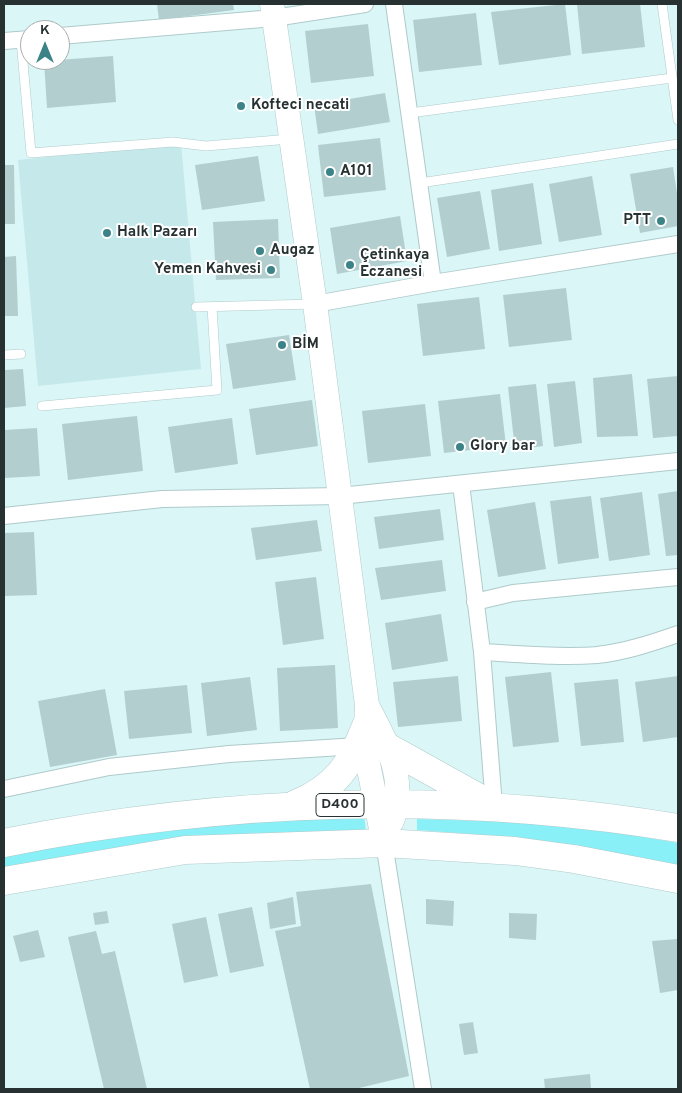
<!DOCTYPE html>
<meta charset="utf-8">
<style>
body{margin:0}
#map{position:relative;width:682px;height:1093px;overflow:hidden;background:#daf6f7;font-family:Overpass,sans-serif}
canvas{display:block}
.frame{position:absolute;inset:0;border:5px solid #273132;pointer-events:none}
.north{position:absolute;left:20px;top:20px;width:50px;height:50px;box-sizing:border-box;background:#fff;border:1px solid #a9adad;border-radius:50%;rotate:0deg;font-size:14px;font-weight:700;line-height:20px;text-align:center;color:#273132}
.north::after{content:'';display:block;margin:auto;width:18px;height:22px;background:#3b8387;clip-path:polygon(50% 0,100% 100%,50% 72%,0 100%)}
</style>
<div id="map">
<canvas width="682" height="1093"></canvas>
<div class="frame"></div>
<div class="north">K</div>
</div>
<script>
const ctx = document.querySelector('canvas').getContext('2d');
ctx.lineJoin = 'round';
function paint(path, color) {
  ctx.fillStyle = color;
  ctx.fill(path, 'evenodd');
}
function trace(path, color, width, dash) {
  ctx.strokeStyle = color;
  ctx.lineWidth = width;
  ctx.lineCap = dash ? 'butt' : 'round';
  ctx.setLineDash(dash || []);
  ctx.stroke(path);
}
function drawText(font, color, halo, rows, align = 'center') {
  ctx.font = font + ' Overpass,sans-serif';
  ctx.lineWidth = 4;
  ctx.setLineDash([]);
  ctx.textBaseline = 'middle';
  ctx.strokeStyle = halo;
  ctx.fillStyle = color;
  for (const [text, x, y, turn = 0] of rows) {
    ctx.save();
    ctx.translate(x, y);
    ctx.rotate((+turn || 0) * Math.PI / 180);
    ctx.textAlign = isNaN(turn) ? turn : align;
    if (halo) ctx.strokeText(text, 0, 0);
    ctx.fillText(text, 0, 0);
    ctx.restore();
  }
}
const built = new Path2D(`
 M181 143 201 369 38 386 18 160Z`);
const green = new Path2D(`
 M364 815 366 831 4 872V853L164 827Z
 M417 819 518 822 623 833 678 843V866C590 846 507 836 417 830Z`);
const building = new Path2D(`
 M157 4H233L234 10 159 20Z
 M565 4 571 55 499 65 491 12Z
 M577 4H640L645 47 582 54Z
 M476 13 482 65 419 72 413 20Z
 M368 24 374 76 311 83 305 31Z
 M113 56 116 102 47 108 44 61Z
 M385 93 390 122 318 134 314 105Z
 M380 138 386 190 324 197 318 145Z
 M258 156 265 201 202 210 195 165Z
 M4 165H14L15 224H4Z
 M673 167 678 200V226L640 233 630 174Z
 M592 176 602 235 559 242 549 184Z
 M533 183 542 244 499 251 491 190Z
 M480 191 490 249 447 257 437 198Z
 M400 216 407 261 337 274 330 228Z
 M278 219 280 278 216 280 213 222Z
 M16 256 18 316H4V257Z
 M566 288 572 340 509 347 503 295Z
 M479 297 485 349 423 356 417 304Z
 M289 335 296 380 233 389 226 344Z
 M23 369 26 406 4 408V370Z
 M632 374 638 436 597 437 593 378Z
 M678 376V436L653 438 647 379Z
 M575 381 582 443 554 447 547 384Z
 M536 384 543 446 515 450 508 387Z
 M500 394 506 446 444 453 438 401Z
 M312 400 318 446 256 455 249 409Z
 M425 404 431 456 368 463 362 411Z
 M137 416 143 471 68 480 62 424Z
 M232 418 238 464 175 473 168 427Z
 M37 428 40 476 4 478V430Z
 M678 491V555L666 556 658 494Z
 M642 492 650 555 609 561 600 498Z
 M591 496 599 558 558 564 550 501Z
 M535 502 546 569 498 577 487 510Z
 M440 509 444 540 379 549 374 517Z
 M317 520 322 551 256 560 251 528Z
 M34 532 37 595 4 596V533Z
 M442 560 446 591 381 600 375 568Z
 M316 577 324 639 283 645 275 582Z
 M441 614 448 661 392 670 385 623Z
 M335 665 338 728 280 731 277 668Z
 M551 672 559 742 513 747 505 677Z
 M458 676 462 721 398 727 393 682Z
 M678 676V737L643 742 635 682Z
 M250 677 257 730 207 736 201 683Z
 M618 679 624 742 581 746 574 683Z
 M187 685 192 733 129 739 124 691Z
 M105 689 117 755 50 767 38 701Z
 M371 884 409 1076 355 1089H310L275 931 301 926 296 892Z
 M293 897 296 924 270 929 267 903Z
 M426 899 454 901 453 926 426 924Z
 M252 907 264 966 230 973 218 914Z
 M107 911 109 923 95 925 93 913Z
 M509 913 537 914 536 940 509 938Z
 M206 917 218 976 184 983 172 924Z
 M38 930 45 957 20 962 13 936Z
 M96 931 102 954 115 951 147 1089H104L68 937Z
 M678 939V990L660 993 652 941Z
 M473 1022 478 1053 464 1055 459 1024Z
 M590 1074 591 1089H545L544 1079Z`);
const lane = new Path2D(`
 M662 4 678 120
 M21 40 31 153 173 142 206 146 290 139
 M410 113 672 78
 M420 183 678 144
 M196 307 315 304
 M4 355 21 354
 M42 406 217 390 212 307`);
const street = new Path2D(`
 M394 4 433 283
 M60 36 274 18 365 4
 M4 41 30 39
 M315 304 433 283 678 244
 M461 484 482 652 494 806
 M4 516 162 499 340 496 678 461
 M475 602 513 593 678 577
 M482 652C520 654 559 658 597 655 625 652 652 643 678 634
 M4 789 109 767 229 754 358 746
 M384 843 423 1089`);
const secondary = new Path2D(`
 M272 4 315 304 367 705 365 749 384 843
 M367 705C386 743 408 778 392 821`);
const highway = new Path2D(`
 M389 748 488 803
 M296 804C335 788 351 765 366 726
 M4 843C226 798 455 791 678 828
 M4 881 185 850 384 843 515 851 574 859 678 879`);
const markers = [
 [241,106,5,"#3b8387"],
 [330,172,5,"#3b8387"],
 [661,221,5,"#3b8387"],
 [107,233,5,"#3b8387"],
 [260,251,5,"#3b8387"],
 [350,265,5,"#3b8387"],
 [271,270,5,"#3b8387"],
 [282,345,5,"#3b8387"],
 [460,447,5,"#3b8387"]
];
const shields = [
 [340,805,48]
];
const shieldNames = [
 ["D400",340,805]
];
const poiNames = [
 ["Kofteci necati",251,106],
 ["A101",340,172],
 ["PTT",651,221,"right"],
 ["Halk Pazarı",117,233],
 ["Augaz",270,251],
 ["Çetinkaya",360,256],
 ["Eczanesi",360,273],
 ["Yemen Kahvesi",261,270,"right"],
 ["BİM",292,345],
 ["Glory bar",470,447]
];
paint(built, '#c5e9eb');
paint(green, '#89f0f7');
paint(building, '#b3cecf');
trace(lane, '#afcacb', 10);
trace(street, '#afcacb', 18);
trace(secondary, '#afcacb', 25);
trace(highway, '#afcacb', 29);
trace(lane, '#fff', 9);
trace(street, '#fff', 16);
trace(secondary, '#fff', 24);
trace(highway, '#fff', 28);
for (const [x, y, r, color] of markers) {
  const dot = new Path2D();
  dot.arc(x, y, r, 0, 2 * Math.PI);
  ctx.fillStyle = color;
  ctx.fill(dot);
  trace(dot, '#fff', 2);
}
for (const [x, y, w] of shields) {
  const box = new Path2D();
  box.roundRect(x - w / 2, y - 11.5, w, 23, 4);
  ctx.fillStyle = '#fff';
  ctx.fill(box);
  trace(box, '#273132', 1);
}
drawText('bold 14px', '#273132', null, shieldNames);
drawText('bold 15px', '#273132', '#fff', poiNames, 'left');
</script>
